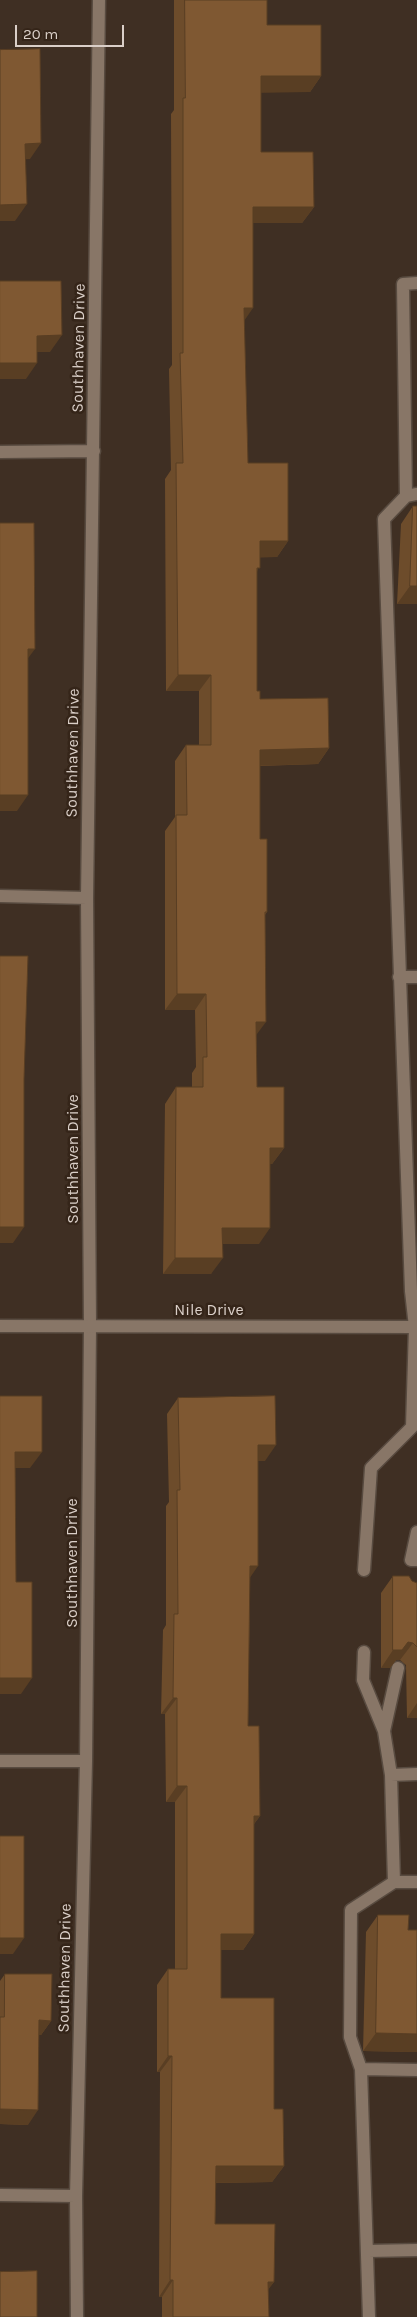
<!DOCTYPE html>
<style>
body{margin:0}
#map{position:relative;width:417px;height:2317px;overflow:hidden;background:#3f2f23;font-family:Karla,sans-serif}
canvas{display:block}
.scale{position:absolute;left:15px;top:25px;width:109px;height:22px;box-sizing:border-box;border:2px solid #dacfc8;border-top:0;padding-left:6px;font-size:15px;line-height:18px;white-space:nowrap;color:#dacfc8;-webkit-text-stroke:4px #352519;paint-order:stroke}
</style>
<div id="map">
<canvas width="417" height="2317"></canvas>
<div class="scale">20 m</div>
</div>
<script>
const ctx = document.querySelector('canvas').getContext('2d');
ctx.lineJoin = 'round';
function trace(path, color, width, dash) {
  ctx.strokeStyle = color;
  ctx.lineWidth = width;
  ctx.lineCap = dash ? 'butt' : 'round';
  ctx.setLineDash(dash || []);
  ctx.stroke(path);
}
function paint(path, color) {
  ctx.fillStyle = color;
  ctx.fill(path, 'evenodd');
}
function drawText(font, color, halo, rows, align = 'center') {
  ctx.font = font + ' Karla,sans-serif';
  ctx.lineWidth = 5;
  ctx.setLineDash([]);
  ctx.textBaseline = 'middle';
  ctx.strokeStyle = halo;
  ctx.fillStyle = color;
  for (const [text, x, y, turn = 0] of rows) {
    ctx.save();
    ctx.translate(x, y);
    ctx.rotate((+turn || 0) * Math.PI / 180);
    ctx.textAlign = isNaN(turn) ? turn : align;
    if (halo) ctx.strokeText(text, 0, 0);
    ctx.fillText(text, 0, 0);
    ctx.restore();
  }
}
const service = new Path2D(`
 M417 283 403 284 406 496 417 494
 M399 977H417
 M417 1532 411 1560H417
 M364 1570 371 1468 412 1427 415 1327 411 1291 384 519 406 496
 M364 1652 363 1680 384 1731 398 1668
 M384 1731 391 1775
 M394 1882H417
 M361 2069 350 2037 351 1910 394 1882 391 1775 417 1774
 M368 2251 417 2250
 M369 2317 361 2069 417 2070`);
const minor = new Path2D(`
 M0 452 94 451
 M0 896 87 898
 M0 1761H86
 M0 2195 76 2196
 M77 2317 76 2196 86 1761 90 1326 87 898 99 0`);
const secondary = new Path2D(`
 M0 1326 417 1327`);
const wall = new Path2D(`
 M174 0H267V25L321 76 310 92H261V152L314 207 302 223H253L244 320 248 463 288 541 277 557H260L257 572V691L260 699 329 748 318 764 260 766V839L267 912 265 915 256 1035 257 1087 284 1148 272 1164H270L259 1244H223L211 1274H163L165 1104 176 1087H192V1073L196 1067 195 1010H165V831L175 817V761L186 745H199V691H166L165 479 171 470 169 369 172 365 171 114 174 110Z
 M413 506H417V604H397L401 524Z
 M178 1398 265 1461H258L250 1577 248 1726 260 1816 254 1824V1934L243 1950H221V1998L274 2109 284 2166 272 2182 216 2183 215 2224 274 2282 268 2289 269 2317H162V2297H159L160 2072H157V1985L168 1969H175V1802H166L165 1714H161L163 1630 166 1625V1506L169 1502 167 1414Z
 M393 1576 417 1583V1718H407L406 1665 400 1660H396L390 1668H381V1593Z
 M378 1915 408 1930 417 2052 363 2051 366 1932Z
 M5 1974 51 2021 41 2035H39L28 2125 0 2124V1981Z`);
const shadedWall = new Path2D(`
 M261 76H321L310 92 250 93Z
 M41 143 30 159 14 160 25 144Z
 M27 204 15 221H0V205Z
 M253 207H314L302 223H242Z
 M244 308H253L242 324Z
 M62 335 50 352H26L37 336Z
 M0 363H37L26 379H0Z
 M260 541H288L277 557 249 558Z
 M410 586H417V604H397Z
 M28 649H35L23 665Z
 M178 675H211L199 691H166Z
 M329 748 318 764 249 766 260 750Z
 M0 795H28L17 811H0Z
 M177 994H206L195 1010H165Z
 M256 1022H266L254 1038Z
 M270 1148H284L272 1164H258Z
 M0 1227H24L13 1243H0Z
 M222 1228H270L259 1244H211Z
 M175 1258H223L211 1274H163Z
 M258 1445H276L265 1461H247Z
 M15 1452H42L30 1468H4Z
 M250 1566H258L247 1582Z
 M408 1642 413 1643 400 1660H396L390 1668H381L393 1650Z
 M0 1678H32L21 1694H0Z
 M173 1698H177L165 1714H161Z
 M417 1703V1718H407Z
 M177 1786H187L175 1802H166Z
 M254 1816H260L248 1832Z
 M221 1934H254L243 1950H210Z
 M0 1938H24L13 1954H0Z
 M39 2020 51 2021 41 2035H29Z
 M376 2033 417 2034V2052L363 2051Z
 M168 2056H172L160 2072H157Z
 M0 2109 38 2110 28 2125 0 2124Z
 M216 2166H284L272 2182 205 2183Z
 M170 2280H173L162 2297H159Z
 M268 2282H274L262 2298Z`);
const building = new Path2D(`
 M185 0H267V25H321V76H261V152H313L314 207H253V308H244L248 463H288V541H260V568H257V691H260V699L328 698 329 748 260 750V839H267V912H265L266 1022H256L257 1087H284V1148H270V1228H222L223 1258H175L176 1087H203V1057H207L206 994H177L176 815H187L186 745H211V675H178L176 463H183L180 353H183V98H185Z
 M40 49 41 143 25 144 27 204 0 205V50Z
 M0 281H61L62 335 37 336V363H0Z
 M413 506H417V586H410Z
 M0 523H34L35 649H28V795H0Z
 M0 956H28L24 1079V1227H0Z
 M0 1396H42V1452H15L16 1582H32V1678H0Z
 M275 1396 276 1445H258V1566H250L248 1726H259L260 1816H254V1934H221V1998H274V2109H283L284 2166H216L215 2224H275L274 2282H268L269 2317H173V2280H170L172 2056H168V1969H187V1786H177V1698H173L174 1614H178L177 1490H180L178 1398Z
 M393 1576H409L412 1581 417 1583V1647L413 1643 408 1642 402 1650H393Z
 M0 1836H24V1938H0Z
 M378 1915H409L408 1930H417V2034L376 2033Z
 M5 1974H52L51 2021 39 2020 38 2110 0 2109V2017H4Z
 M37 2271V2317H0V2272Z`);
const streetNames = [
 ["Southhaven Drive",79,348,-89],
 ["Southhaven Drive",73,753,-89],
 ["Southhaven Drive",73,1159,-90],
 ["Nile Drive",209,1310],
 ["Southhaven Drive",72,1563,-90],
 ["Southhaven Drive",65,1968,-89]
];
trace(service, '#584b40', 15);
trace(minor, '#584b40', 15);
trace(secondary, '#584b40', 15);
trace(service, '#887667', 12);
trace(minor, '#887667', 12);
trace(secondary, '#887667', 12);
paint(wall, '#6d4c2b');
paint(shadedWall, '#593e23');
paint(building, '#7f5832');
trace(building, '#593e23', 1);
drawText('16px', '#dacfc8', '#352519', streetNames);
</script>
